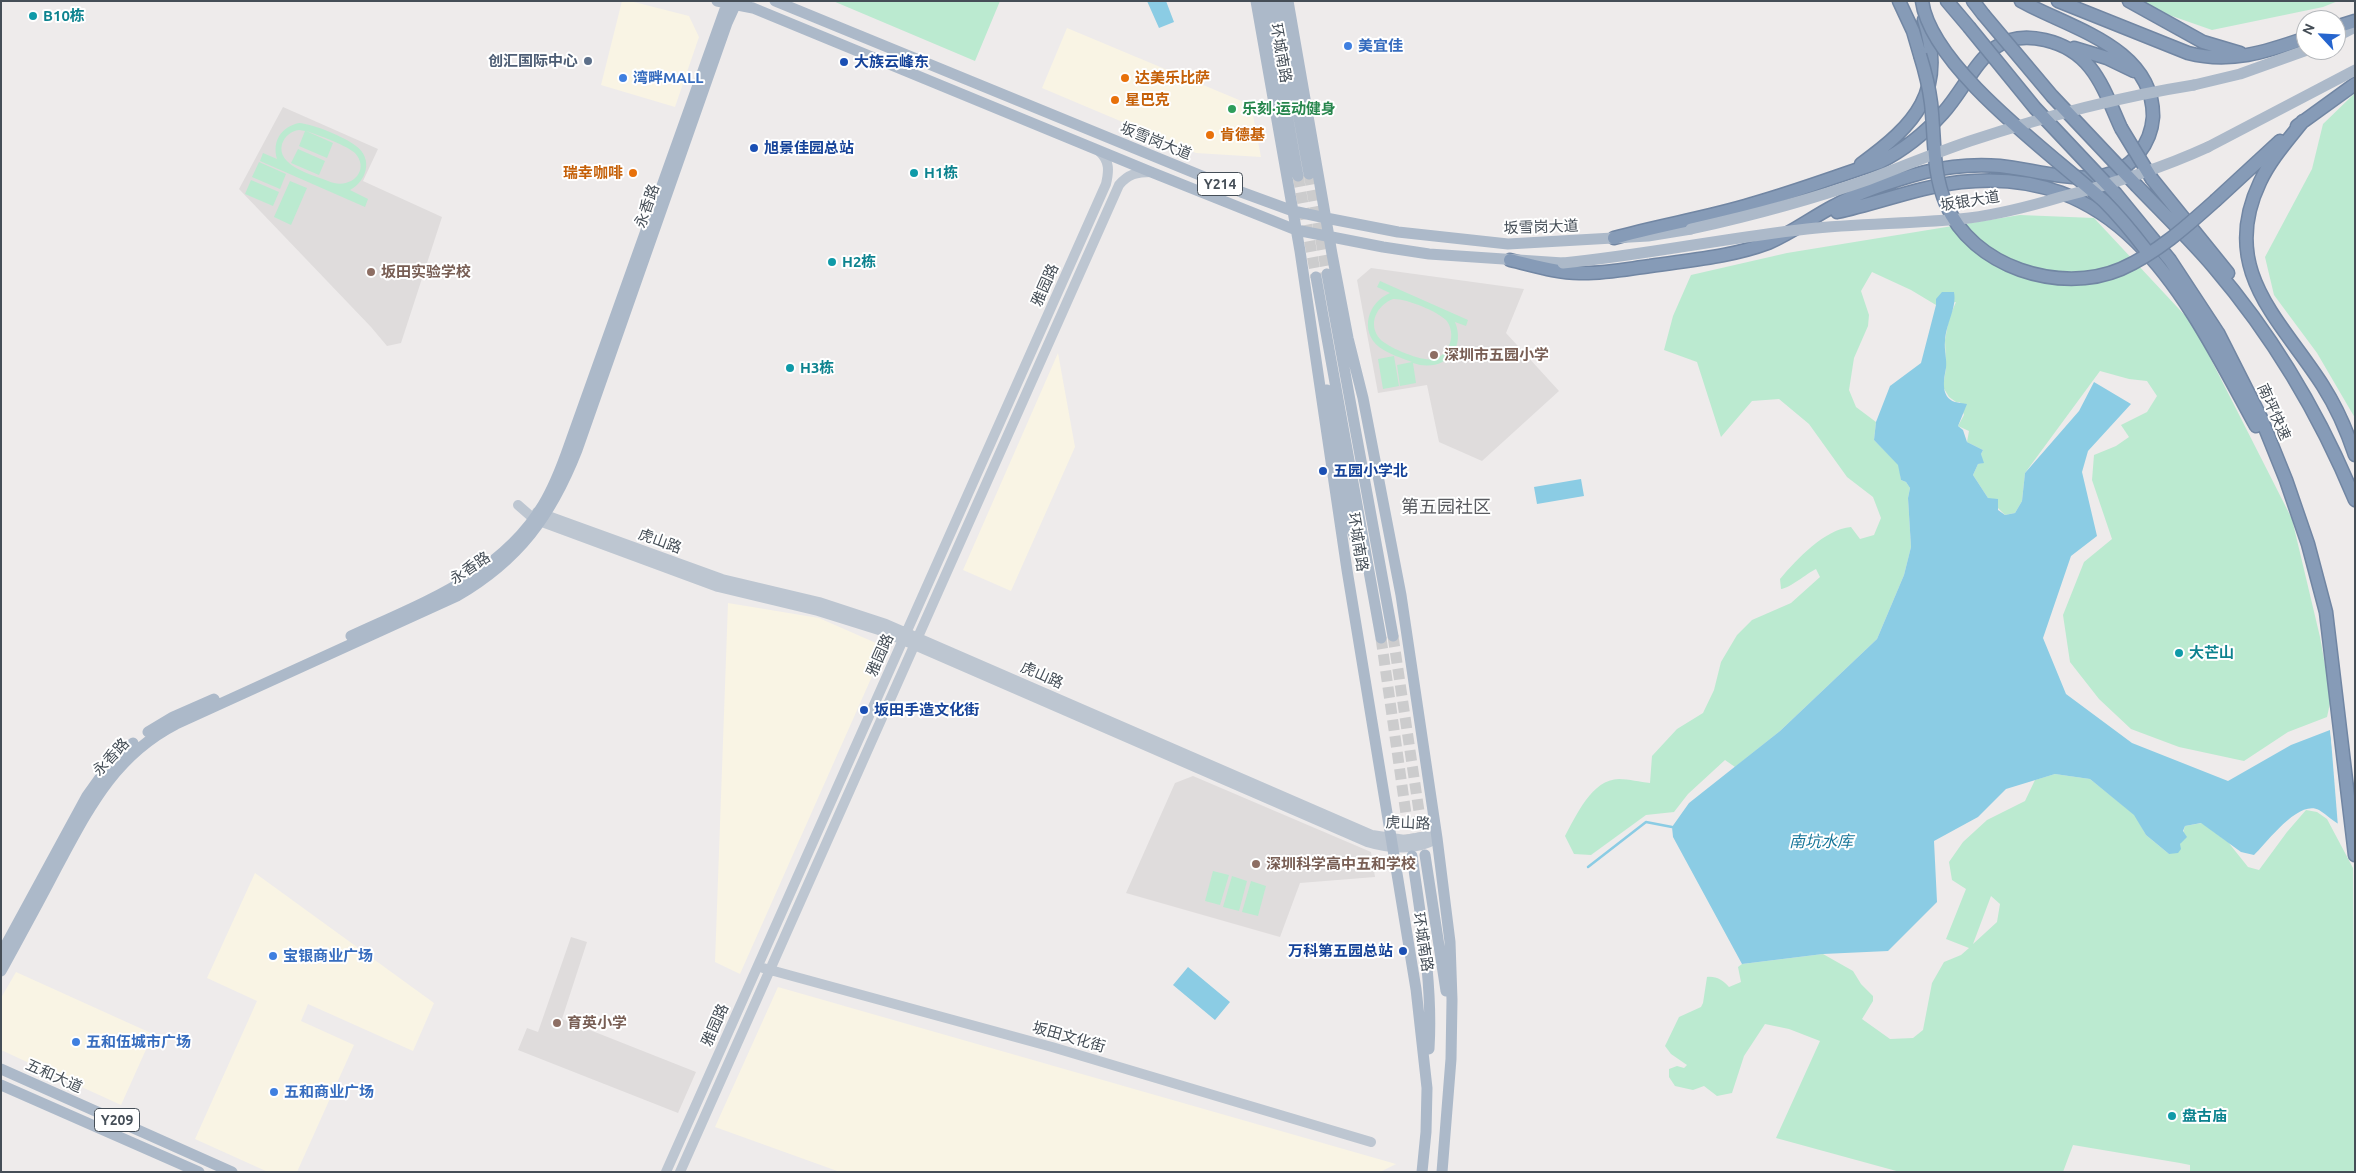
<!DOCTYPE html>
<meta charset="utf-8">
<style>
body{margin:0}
#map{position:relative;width:2356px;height:1173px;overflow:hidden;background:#eeebeb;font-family:Ubuntu,sans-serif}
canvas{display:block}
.frame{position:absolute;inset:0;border:2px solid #454e57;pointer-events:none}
.north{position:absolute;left:2296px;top:10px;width:50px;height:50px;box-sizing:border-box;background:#fff;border:1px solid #b5b8bc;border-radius:50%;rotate:295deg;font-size:14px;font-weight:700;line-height:20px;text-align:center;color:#454e57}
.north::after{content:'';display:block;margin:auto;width:18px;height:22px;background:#2665ce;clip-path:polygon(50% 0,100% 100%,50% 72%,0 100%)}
</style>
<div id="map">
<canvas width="2356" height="1173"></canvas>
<div class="frame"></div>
<div class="north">N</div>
</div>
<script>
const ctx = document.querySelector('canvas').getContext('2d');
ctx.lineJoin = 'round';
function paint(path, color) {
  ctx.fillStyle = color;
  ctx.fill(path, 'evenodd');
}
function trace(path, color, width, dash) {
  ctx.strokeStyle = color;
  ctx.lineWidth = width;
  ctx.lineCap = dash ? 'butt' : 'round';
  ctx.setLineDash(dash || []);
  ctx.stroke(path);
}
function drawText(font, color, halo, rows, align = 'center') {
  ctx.font = font + ' Ubuntu,"Noto Sans SC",sans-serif';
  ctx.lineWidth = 4;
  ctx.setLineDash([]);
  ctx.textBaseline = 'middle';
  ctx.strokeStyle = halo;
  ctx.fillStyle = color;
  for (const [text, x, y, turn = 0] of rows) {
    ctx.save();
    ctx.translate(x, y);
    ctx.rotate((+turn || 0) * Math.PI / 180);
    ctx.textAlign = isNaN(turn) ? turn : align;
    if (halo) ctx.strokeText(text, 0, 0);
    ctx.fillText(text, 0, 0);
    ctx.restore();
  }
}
const commercial = new Path2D(`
 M622 1H630L689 16 699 37 675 107 601 85Z
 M1067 28 1251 105 1261 157 1196 153 1042 88Z
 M1058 353 1075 447 1011 591 963 570Z
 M728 603 819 618 885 647 740 974 715 962Z
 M255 873 434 1003 413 1051 308 1004 301 1021 354 1045 297 1172H268L195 1139 257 1001 207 978Z
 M16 972 153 1034 121 1105 1 1050V998Z
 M778 987 1396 1164 1380 1172H840L715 1127Z`);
const education = new Path2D(`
 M283 107 378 149 363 181 442 217 401 343 387 346 371 327 239 189Z
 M1371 268 1524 289 1506 333 1559 391 1482 461 1439 442 1427 385 1378 393 1357 280Z
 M1193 776 1371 852 1375 877 1300 883 1280 937 1126 893 1175 783Z
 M571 937 587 942 562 1019 696 1072 678 1113 518 1050 527 1028 538 1032Z`);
const green = new Path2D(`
 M833 1H1000L975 61Z
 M2129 1H2338L2323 7 2212 30Z
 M2355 93V418L2317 353 2274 295 2265 257 2312 169 2323 124Z
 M299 123C313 124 345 137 356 146 374 159 366 182 350 190L368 199 365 207 260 161 263 153 277 159C272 141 281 127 299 123ZM299 130 305 131 299 146 327 158 333 143 306 131C318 135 346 145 355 153 371 171 350 191 328 181 313 175 276 166 282 144 285 136 291 131 299 130Z
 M298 149 325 161 319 175 291 163Z
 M259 162 286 174 280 189 252 177Z
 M251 180 279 192 273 206 245 194Z
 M290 181 307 188 291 225 274 217Z
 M2020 215 2094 218 2193 324 2292 519 2320 637 2331 699 2327 717 2288 732 2244 761 2179 747 2131 729 2099 699 2070 662 2063 615 2084 562 2112 539 2092 480 2094 455 2116 446 2129 437 2121 425 2147 412 2157 396 2147 381 2129 379 2100 371 2025 473 2022 501 2015 513 2005 515 1988 498 1973 475 1978 464 1982 463 1981 454 1983 450 1967 442 1969 431 1958 426 1964 415 1960 402H1956L1949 397 1943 387 1946 368 1945 340 1949 318 1956 302 1936 305 1911 290 1872 272 1861 291 1869 315 1868 326 1854 358 1849 390 1856 407 1876 422 1874 440 1899 465 1901 480 1906 482 1910 488 1908 498 1911 547 1904 575 1877 639 1780 731 1735 767 1725 760 1688 794 1674 812 1646 815 1591 855 1574 854 1565 836C1576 816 1592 779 1619 779 1629 779 1640 782 1650 783L1652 756 1677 729 1703 713 1714 690 1721 662 1737 635 1752 620 1791 603 1820 577 1816 569C1806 574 1790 588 1781 589L1780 579C1797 559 1825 529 1851 527L1860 539 1874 535 1881 518 1873 497 1847 477 1809 424 1779 399 1752 401 1721 437 1697 362 1664 350 1673 316 1691 275 1787 253Z
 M1380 281 1468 320 1466 326 1455 322C1467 352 1441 373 1413 363L1416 383 1400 386 1397 365 1412 362C1401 358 1389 354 1379 347 1359 331 1368 302 1390 293L1377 287ZM1393 299C1405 298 1437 311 1446 320 1457 333 1450 356 1433 359 1422 362 1387 347 1380 339 1367 324 1377 305 1393 299Z
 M1394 356 1399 386 1383 389 1378 359Z
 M2055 774 2090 779 2135 815 2146 835 2169 854 2180 844 2185 826 2202 823 2228 842 2248 867 2259 870 2287 832 2306 810 2317 812 2327 819 2353 868 2355 1172H2190V1165L2180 1163 2073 1145 2063 1172H1900L1776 1138 1820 1041 1789 1029 1765 1024 1744 1056 1732 1093 1717 1096 1704 1086 1693 1090 1675 1086 1669 1077V1069L1677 1066 1684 1068 1687 1065 1671 1054 1665 1046 1679 1017 1701 1007 1703 1003 1707 977C1716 976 1723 980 1729 987L1741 982 1738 967 1742 964 1823 954 1853 971 1861 984 1873 996V1001L1862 1019 1890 1039 1913 1038 1923 1030 1932 983 1944 962 1961 955 1969 948 1946 939 1966 889 1952 880 1949 862 1963 842 1987 820 2025 801 2035 780ZM1991 896 2000 904 1997 922 1973 944Z
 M1213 871 1229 875 1220 905 1205 901Z
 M1232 876 1247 881 1239 911 1223 907Z
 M1251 881 1266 886 1258 916 1242 912Z`);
const water = new Path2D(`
 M1147 1H1166L1174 22 1159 28Z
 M1942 292H1954C1957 308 1946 323 1945 341 1944 350 1947 359 1946 368 1944 379 1940 397 1955 402 1959 403 1963 403 1967 404L1958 426 1963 430 1967 442 1983 450 1981 454 1984 463 1978 464 1973 475 1988 498 1998 499V510L2005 515 2015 513 2022 501 2025 473 2079 411 2094 382 2131 404 2088 451 2082 472 2097 536 2071 556 2043 638 2066 694 2132 743 2228 781 2291 745 2330 730 2342 826C2334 822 2327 815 2319 810 2298 799 2266 844 2254 855L2241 852 2201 823 2185 826 2183 831 2187 837 2180 844 2181 849 2178 853 2169 854 2146 835 2134 815 2090 779 2055 774 2006 789 1978 817 1934 841 1937 902 1888 951 1823 954 1742 964 1673 837 1672 827 1689 803 1780 731 1877 639 1904 575 1911 547 1908 498 1910 488 1906 482 1901 480 1898 465 1874 440 1876 422 1890 386 1921 363 1936 305V299Z
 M1581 479 1584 496 1537 504 1534 487Z
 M1188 967 1230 1002 1215 1020 1173 985Z`);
const pier = new Path2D(`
 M2330 727 2355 730V825L2342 829 2338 827Z`);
const stream = new Path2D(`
 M1588 867 1646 822 1672 827`);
const primaryTunnel = new Path2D(`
 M1309 174 1327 274
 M1298 176 1316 277
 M1393 636 1424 845
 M1381 638 1411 849`);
const secondary = new Path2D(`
 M518 505 534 519 718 587 818 611 882 631 1367 842C1390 849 1417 851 1437 838
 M537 512 722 579 819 602 886 624 1372 835 1405 840 1427 836 1437 838
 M763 968 1052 1047 1371 1142
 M666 1172 1106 184C1109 171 1110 161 1099 151
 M680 1172 1119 185C1128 174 1137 172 1151 172`);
const primary = new Path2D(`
 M717 1 753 8 1151 172 1296 230 1383 247 1429 254 1563 263
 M775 1 1241 192 1293 211 1326 218 1398 232 1508 244 1648 236 1691 229
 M1256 1 1300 251 1347 570 1416 989 1427 1088 1426 1132 1422 1172
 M1267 1 1298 176
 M1278 1 1309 174
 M1288 1 1332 254 1348 338 1363 398 1401 595 1437 838 1450 942 1452 1000 1451 1059 1442 1172
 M2336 37 2355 27
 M2194 85 2240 74 2307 50
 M2208 147 2355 70
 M1327 274 1393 636
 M1316 277 1381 638
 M1327 390 1352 530 1360 552
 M351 636C422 603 501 575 543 505 554 487 562 466 569 446L728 1
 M148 732 173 717 214 699
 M1425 855 1446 991
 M1412 856C1421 920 1433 984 1429 1049
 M1 954 87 796 107 768 133 743
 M1 971C20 936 39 902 57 867 89 808 114 756 176 724L457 596C519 560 551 516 577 450L727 23 737 1
 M1 1069 232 1172
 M1 1085 199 1172`);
const highway = new Path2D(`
 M1899 1 1913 31 1920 55
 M1947 1 1969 27
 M1973 1 1983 14
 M2058 1 2188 53C2230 64 2266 52 2306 38
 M2129 1 2203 42 2240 53
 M2336 27 2355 21
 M2074 48 2107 58 2134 71
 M2303 121C2288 140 2270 160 2260 182 2218 270 2281 320 2323 386 2337 408 2347 431 2355 455
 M2297 126 2355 84
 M1861 164C1915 125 1947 91 1924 20
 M2152 179 2228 273
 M2137 186C2162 212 2189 238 2213 266 2273 336 2320 415 2355 500
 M2116 194 2170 260 2218 333 2261 418 2286 480 2308 544 2326 612 2355 855
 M2216 200 2280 141
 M1837 212C1879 203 1918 187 1961 182 2127 164 2189 304 2256 426
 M1614 238C1660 225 1707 218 1752 204 1795 192 1837 176 1880 162 1904 150 1925 133 1943 113 1975 77 1986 26 2045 40 2093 51 2103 88 2121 128
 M1510 260C1532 265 1556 273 1579 273 1603 274 1627 269 1650 266 1689 260 1731 257 1768 243 1792 233 1811 218 1834 206 1861 191 1895 180 1925 172 1950 166 1975 164 2000 166 2043 170 2107 196 2139 153 2147 143 2152 130 2153 117 2154 47 2069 28 2021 1`);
const primaryBridge = new Path2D(`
 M1691 229C1750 216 1810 200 1867 180 1901 167 1935 153 1970 141 2043 117 2118 97 2194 85
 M1563 263C1645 255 1725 238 1807 229 1861 223 1915 224 1969 218 2000 214 2031 206 2061 197 2112 184 2160 169 2208 147`);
const highwayBridge = new Path2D(`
 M1922 1C1931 68 2054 156 2104 201 2119 216 2133 233 2146 250
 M1983 14 2052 96 2137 186
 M1969 27 2035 108 2116 194
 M1920 55C1925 71 1929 87 1931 103 1935 137 1932 172 1946 204 1972 267 2060 295 2121 269 2157 253 2187 226 2216 200
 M2121 128 2152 179`);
const markers = [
 [33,16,5,"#0f9aa8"],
 [1348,46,5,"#3f7fe0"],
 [588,61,5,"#5c6f8a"],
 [844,62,5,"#1a4fb4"],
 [623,78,5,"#3f7fe0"],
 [1125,78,5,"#e8710a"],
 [1115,100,5,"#e8710a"],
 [1232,109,5,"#2e9e5b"],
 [1210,135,5,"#e8710a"],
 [754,148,5,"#1a4fb4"],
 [633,173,5,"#e8710a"],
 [914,173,5,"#0f9aa8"],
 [832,262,5,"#0f9aa8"],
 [371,272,5,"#8d6e63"],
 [1434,355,5,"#8d6e63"],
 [790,368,5,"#0f9aa8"],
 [1323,471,5,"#1a4fb4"],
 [2179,653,5,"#0f9aa8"],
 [864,710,5,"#1a4fb4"],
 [1256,864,5,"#8d6e63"],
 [1403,951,5,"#1a4fb4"],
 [273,956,5,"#3f7fe0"],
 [557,1023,5,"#8d6e63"],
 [76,1042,5,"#3f7fe0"],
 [274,1092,5,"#3f7fe0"],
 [2172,1116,5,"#0f9aa8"]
];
const shields = [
 [1220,184,45],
 [117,1120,45]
];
const shieldNames = [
 ["Y214",1220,184],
 ["Y209",117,1120]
];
const cultureNames = [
 ["B10栋",43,16],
 ["H1栋",924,173],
 ["H2栋",842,262],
 ["H3栋",800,368],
 ["大芒山",2189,653],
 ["盘古庙",2182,1116]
];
const shopNames = [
 ["美宜佳",1358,46],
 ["湾畔MALL",633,78],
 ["宝银商业广场",283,956],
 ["五和伍城市广场",86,1042],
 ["五和商业广场",284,1092]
];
const streetNames = [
 ["环城南路",1281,53,80],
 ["坂雪岗大道",1156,141,22],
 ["坂银大道",1970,201,-9],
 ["永香路",647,206,-71],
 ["坂雪岗大道",1541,227,-2],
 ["雅园路",1045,285,-66],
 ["南坪快速",2274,412,66],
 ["虎山路",660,541,20],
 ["环城南路",1358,542,81],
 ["永香路",470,568,-34],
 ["雅园路",880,655,-66],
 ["虎山路",1042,675,24],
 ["永香路",111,757,-47],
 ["虎山路",1408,823,2],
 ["环城南路",1423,942,81],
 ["雅园路",715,1025,-66],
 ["坂田文化街",1069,1037,16],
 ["五和大道",54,1076,24]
];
const serviceNames = [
 ["创汇国际中心",578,61]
];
const transitNames = [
 ["大族云峰东",854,62],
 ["旭景佳园总站",764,148],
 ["五园小学北",1333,471],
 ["坂田手造文化街",874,710],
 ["万科第五园总站",1393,951,"right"]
];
const foodNames = [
 ["达美乐比萨",1135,78],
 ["星巴克",1125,100],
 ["肯德基",1220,135],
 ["瑞幸咖啡",623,173,"right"]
];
const leisureNames = [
 ["乐刻·运动健身",1242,109]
];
const educationNames = [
 ["坂田实验学校",381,272],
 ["深圳市五园小学",1444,355],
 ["深圳科学高中五和学校",1266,864],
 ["育英小学",567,1023]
];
const waterNames = [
 ["南坑水库",1821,842]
];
const quarterNames = [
 ["第五园社区",1446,507]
];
paint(commercial, '#f9f4e4');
paint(education, '#dfdcdc');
paint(green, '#bbead0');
paint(water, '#8bcce4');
paint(pier, '#eeebeb');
trace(stream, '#8bcce4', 2.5);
trace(primaryTunnel, '#cccccd', 11, [11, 5.5]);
trace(highway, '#7186a3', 15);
trace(secondary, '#bdc6d1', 10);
trace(primary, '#acb9c9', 11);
trace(highway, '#869bb7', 12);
trace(highwayBridge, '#7186a3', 15, []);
trace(primaryBridge, '#acb9c9', 11);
trace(highwayBridge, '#869bb7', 12);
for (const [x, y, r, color] of markers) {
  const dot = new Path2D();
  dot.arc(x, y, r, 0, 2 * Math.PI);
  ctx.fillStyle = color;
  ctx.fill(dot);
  trace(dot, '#fff', 2);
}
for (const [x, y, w] of shields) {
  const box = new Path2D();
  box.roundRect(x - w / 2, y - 11.5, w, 23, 4);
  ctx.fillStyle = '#fff';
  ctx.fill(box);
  trace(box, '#454e57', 1);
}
drawText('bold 14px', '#454e57', null, shieldNames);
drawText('bold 15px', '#0d838f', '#fff', cultureNames, 'left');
drawText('bold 15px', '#366cbe', '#fff', shopNames, 'left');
drawText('15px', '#454e57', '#fff', streetNames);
drawText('bold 15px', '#4e5e75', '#fff', serviceNames, 'right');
drawText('bold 15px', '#164399', '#fff', transitNames, 'left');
drawText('bold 15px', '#c56008', '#fff', foodNames, 'left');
drawText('bold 15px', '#27864d', '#fff', leisureNames, 'left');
drawText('bold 15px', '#785e54', '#fff', educationNames, 'left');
drawText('italic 16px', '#167699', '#fff', waterNames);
drawText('18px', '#595b60', '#fff', quarterNames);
</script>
